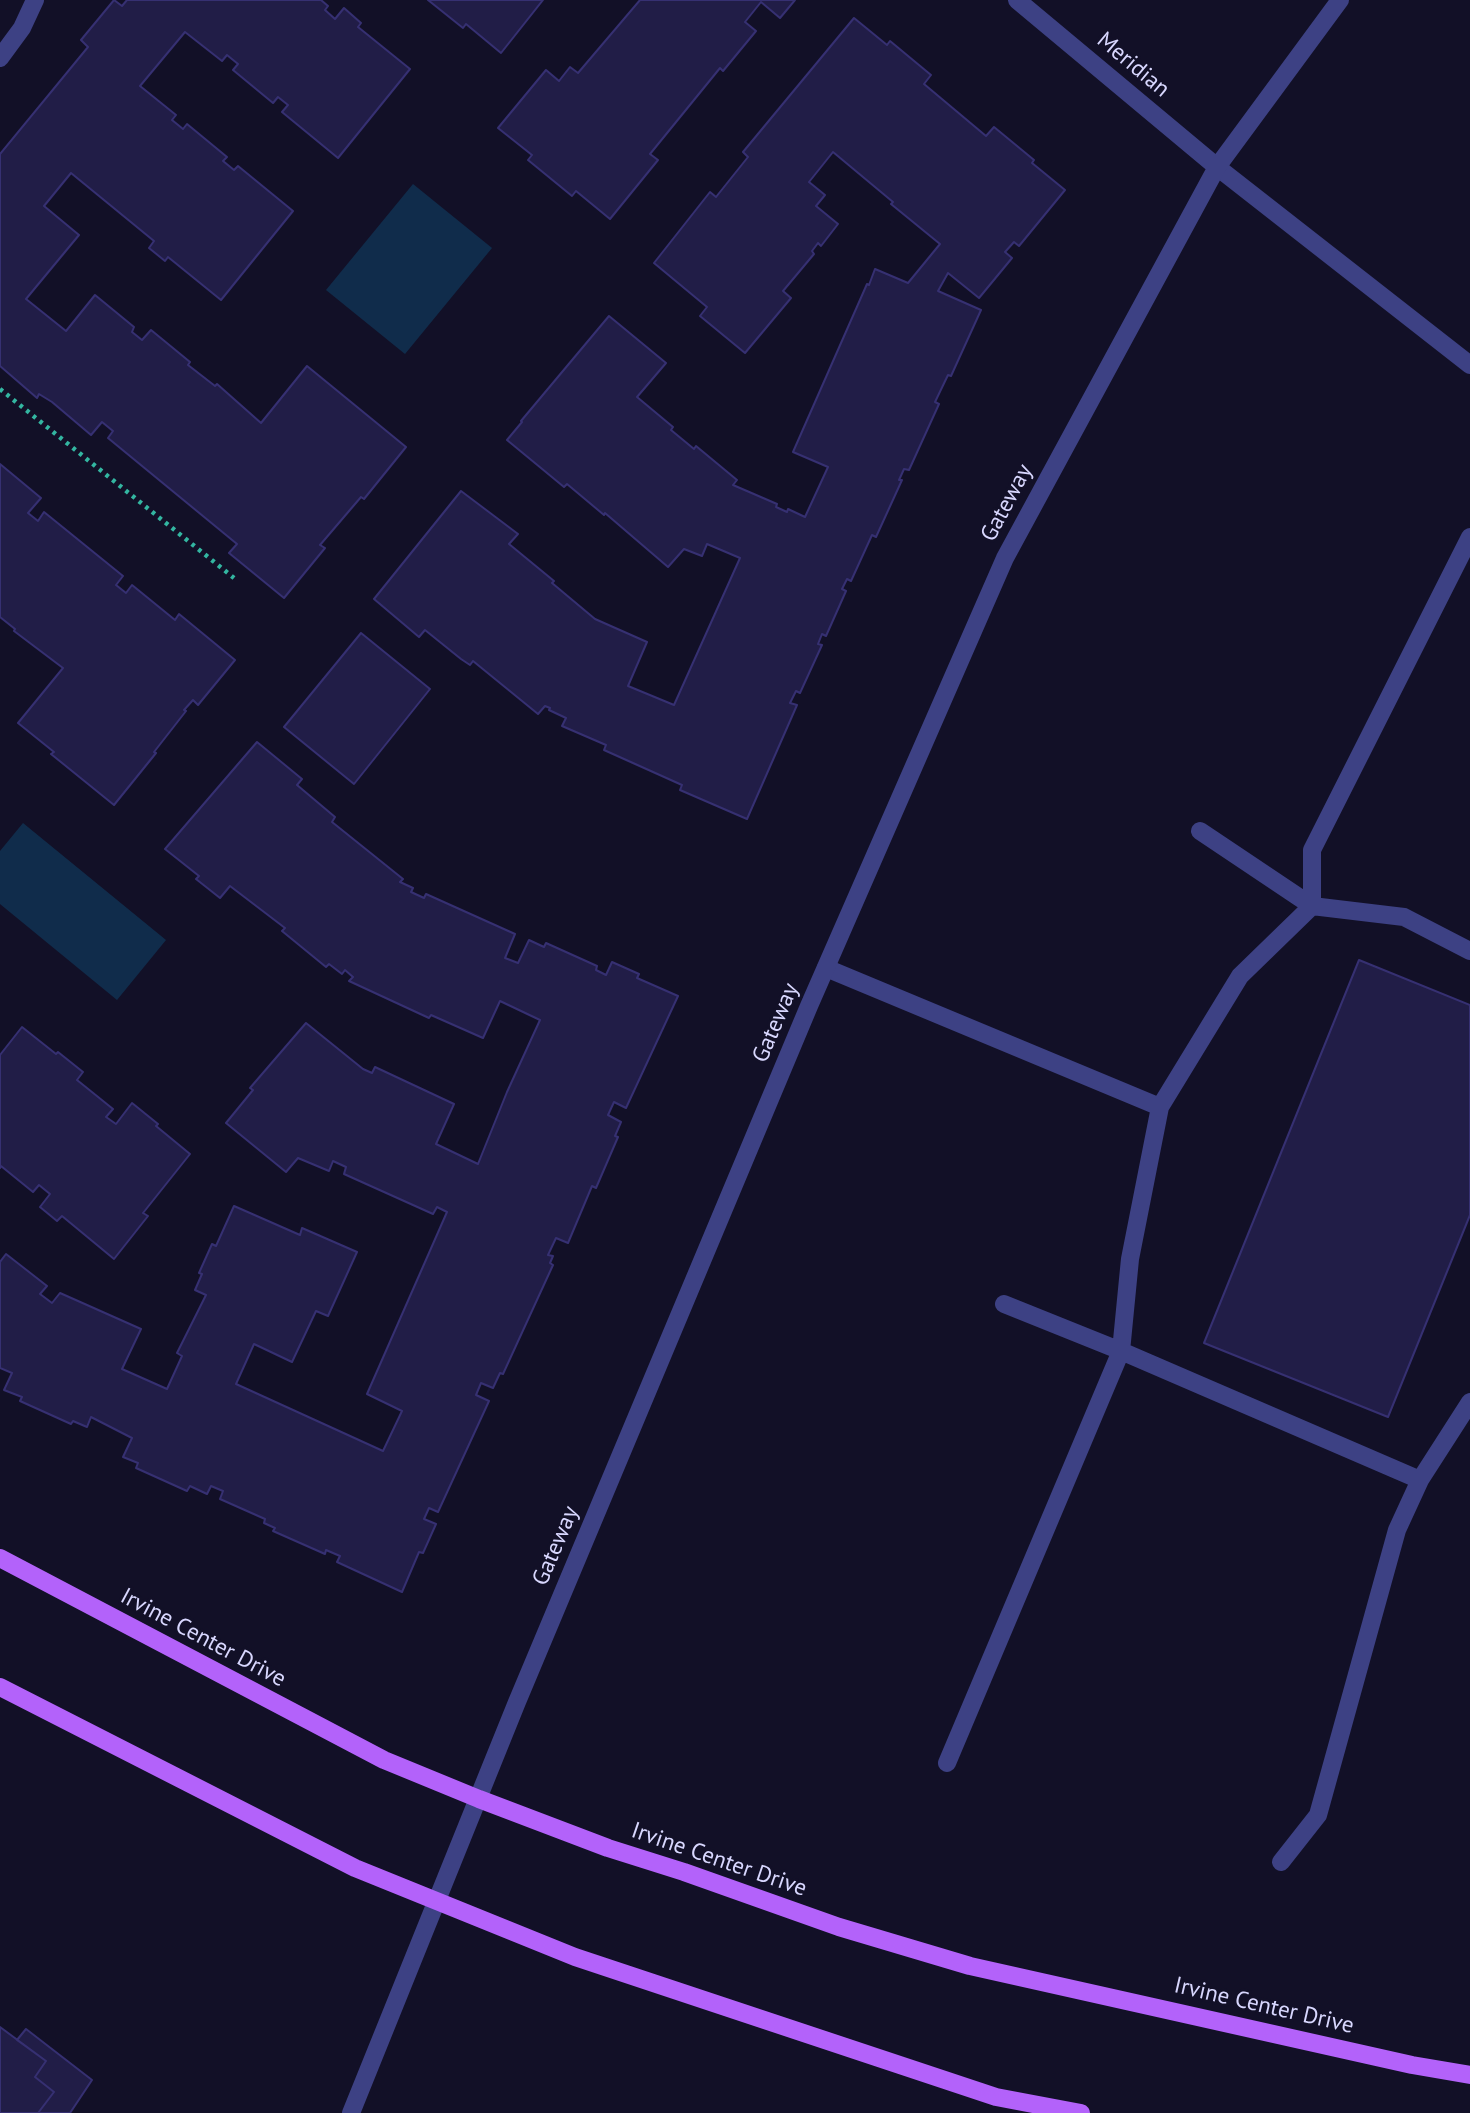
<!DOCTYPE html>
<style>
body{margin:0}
canvas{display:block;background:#121027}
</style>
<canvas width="1470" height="2113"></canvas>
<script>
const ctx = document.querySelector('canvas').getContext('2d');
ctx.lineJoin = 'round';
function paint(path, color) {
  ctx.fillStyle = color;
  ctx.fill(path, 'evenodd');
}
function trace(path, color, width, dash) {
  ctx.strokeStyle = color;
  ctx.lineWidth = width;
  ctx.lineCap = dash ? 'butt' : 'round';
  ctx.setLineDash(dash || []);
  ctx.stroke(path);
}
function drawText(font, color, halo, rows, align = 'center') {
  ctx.font = font + ' "PT Sans",sans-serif';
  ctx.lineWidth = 6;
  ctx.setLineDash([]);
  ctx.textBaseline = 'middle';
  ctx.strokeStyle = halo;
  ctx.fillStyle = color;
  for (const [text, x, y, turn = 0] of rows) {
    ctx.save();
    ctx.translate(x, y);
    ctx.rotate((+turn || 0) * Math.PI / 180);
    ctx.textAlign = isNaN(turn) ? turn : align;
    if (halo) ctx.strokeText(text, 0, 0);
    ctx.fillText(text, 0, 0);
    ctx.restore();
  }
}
const water = new Path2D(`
 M413 184 492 248 405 354 326 290Z
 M23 823 166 940 117 1000 0 904V851Z`);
const building = new Path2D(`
 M114 0 122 6 127 0H321L328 6 325 10 335 19 344 8 361 23 358 27 410 69 338 158 282 112 288 105 278 97 273 103 233 70 238 64 227 55 222 61 185 32 140 86 176 115 172 120 183 129 187 124 227 157 223 161 234 170 238 166 293 211 221 300 168 257 165 261 149 248 154 241 71 173 44 206 79 235 26 299 66 331 95 295 134 327 132 332 142 340 151 330 190 362 188 365 215 386 217 384 261 423 307 366 406 447 364 499 361 497 320 545 325 548 284 598 229 553 237 544 108 438 113 431 102 422 91 435 52 402 39 394 37 398 0 366V154L88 47 81 40Z
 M428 0H543L501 53 466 24 463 28Z
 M640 0H795L780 18 761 2 745 22 756 31 723 71 720 68 650 154 658 160 610 219 576 191 572 196 528 160 532 155 498 128 546 70 559 81 570 67 578 73Z
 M854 18 887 45 890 41 931 75 924 84 986 136 994 127 1034 160 1032 163 1065 190 1019 246 1014 242 1005 252 1012 258 979 298 948 273 938 291 981 310 951 376 948 375 935 402 939 404 909 470 904 469 899 480H902L876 537 872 535 851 581 847 579 842 589 846 591 826 636 822 634 818 644 822 645 800 693 796 691 790 703 797 705 747 819 680 790 682 785 604 750 606 745 562 726 566 718 549 710 550 708 545 706 538 714 473 661 470 665 461 659 425 630 419 637 374 599 461 491 518 534 509 544 554 581 552 583 595 619 647 642 628 686 674 705 740 558 707 544 702 556 684 549 668 567 605 513 604 515 567 484 564 487 507 440 522 422 521 421 609 316 666 363 637 397 673 427 671 430 694 449 696 446 737 480 733 485 777 504 776 507 787 512 788 509 805 517 828 467 793 452 867 284 869 285 875 269 908 283 940 244 891 204 893 202 833 152 809 182 825 195 816 206 838 224 821 246 818 243 812 251 814 254 783 291 791 298 745 353 700 316 707 307 654 263 710 192 716 197 748 157 743 152Z
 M0 464 41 498 28 513 38 521 44 512 123 576 116 585 126 593 132 585 175 620 179 614 235 660 198 705 193 700 184 710 186 711 154 752 156 753 114 805 51 754 54 752 18 723 63 668 14 631 15 629 0 617Z
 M361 633 430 689 354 784 284 727Z
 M257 742 302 779 297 785 335 817 332 822 403 879 400 882 413 888 411 892 424 898 426 894 515 934 505 958 518 963 529 940 544 947 546 943 597 966 596 970 606 975 612 962 639 974 637 978 678 996 626 1108 614 1102 608 1115 621 1122 615 1136 618 1137 596 1188 592 1186 568 1243 556 1238 548 1255 553 1256 550 1263 553 1265 503 1374 500 1373 493 1388 481 1383 476 1395 489 1401 438 1512 429 1508 424 1519 436 1524 423 1553 419 1552 402 1592 337 1562 340 1556 326 1550 325 1554 273 1531 275 1528 264 1523 265 1519 220 1499 223 1491 211 1486 207 1494 190 1486 187 1491 136 1468 138 1463 123 1457 132 1438 91 1417 87 1427 73 1421 71 1424 20 1401 22 1397 4 1390 12 1373 0 1368V1262L6 1254 47 1286 40 1294 52 1303 60 1293 141 1329 122 1369 167 1389 182 1356 177 1353 206 1295 195 1290 202 1274 199 1273 212 1244 216 1246 234 1206 300 1235 302 1228 357 1252 328 1316 316 1311 292 1362 254 1344 236 1384 383 1451 402 1411 367 1394 447 1212 437 1207 433 1214 344 1174 346 1167 333 1161 329 1171 298 1158 286 1172 226 1123 253 1090 250 1088 306 1023 363 1069 372 1073 375 1067 454 1104 436 1144 478 1164 507 1092 540 1020 500 1001 483 1038 431 1015 429 1018 349 981 353 977 345 970 342 974 329 964 326 967 282 931 285 928 230 886 220 898 196 879 199 876 165 849Z
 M1359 960 1470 1005V1215L1388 1417 1204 1343Z
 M22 1027 56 1054 58 1052 83 1072 77 1080 113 1109 106 1117 116 1124 132 1103 158 1124 156 1126 190 1154 143 1213 148 1216 114 1259 62 1216 57 1221 40 1207 50 1194 39 1185 33 1192 1 1166 0 1168V1055Z
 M0 2027 46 2061 35 2077 54 2092 38 2113H0Z
 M26 2029 92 2080 70 2113H38L54 2092 35 2077 46 2061 17 2040Z`);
const path = new Path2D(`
 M0 389 234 578`);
const service = new Path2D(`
 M0 58 22 28 35 0
 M1217 167 1470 365
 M1200 831 1312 906
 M1312 906V850L1470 537
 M826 968 1160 1107
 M1420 1480 1121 1351 1130 1259 1160 1107 1240 976 1312 906 1404 917 1470 951
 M947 1763 1121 1351 1004 1304
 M1281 1862 1318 1815 1397 1530 1420 1480 1470 1402`);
const tertiary = new Path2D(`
 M1017 0 1217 167
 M351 2113 517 1702 809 1006 1005 558 1217 167 1340 0`);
const primary = new Path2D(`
 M0 1558 384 1760 479 1799 608 1848 684 1872 839 1927 970 1966 1412 2065 1470 2075
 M0 1687 355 1868 575 1957 996 2097 1081 2113`);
const streetNames = [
 ["Meridian",1133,65,40],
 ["Gateway",1007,503,-62],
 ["Gateway",776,1023,-67],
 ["Gateway",556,1546,-67],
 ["Irvine Center Drive",203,1638,28],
 ["Irvine Center Drive",719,1860,19],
 ["Irvine Center Drive",1264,2006,13]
];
paint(water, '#102c4b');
paint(building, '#211d47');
trace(building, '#363072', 2);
trace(path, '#33b6a1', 4.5, [3.5, 5]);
trace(service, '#3d4184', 18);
trace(tertiary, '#3d4184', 18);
trace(primary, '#b362fa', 18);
drawText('23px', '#d8d7fe', '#121027', streetNames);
</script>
